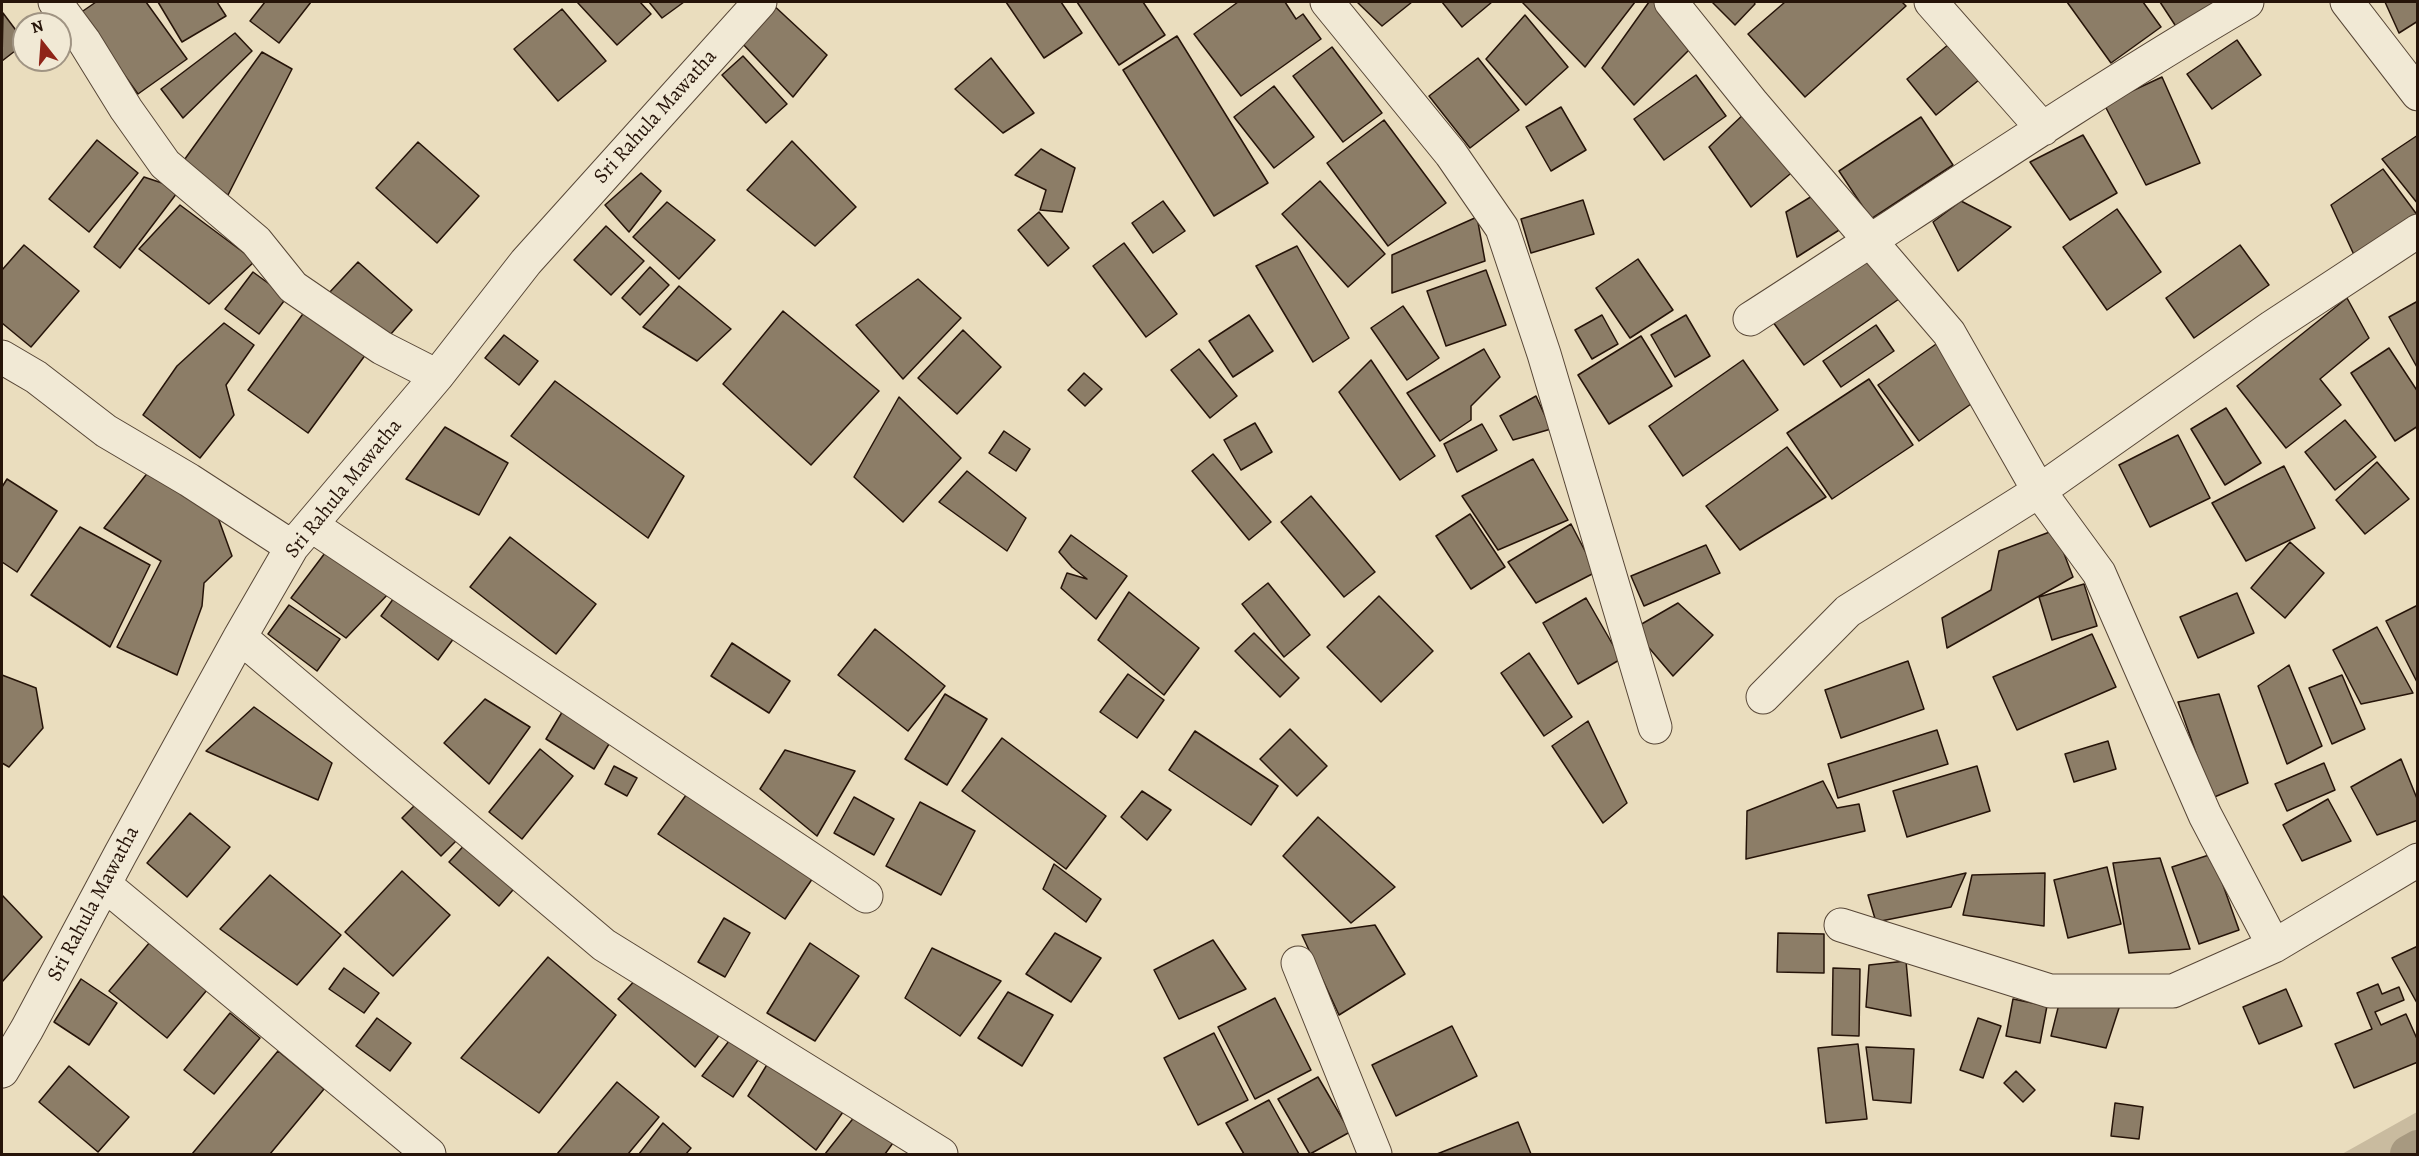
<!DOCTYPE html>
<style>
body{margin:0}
#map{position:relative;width:2419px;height:1156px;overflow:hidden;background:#eaddbe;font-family:Alegreya,serif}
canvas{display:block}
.frame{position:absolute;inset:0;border:3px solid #261409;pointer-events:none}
.north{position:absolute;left:12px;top:12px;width:60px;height:60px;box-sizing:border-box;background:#f1e9d5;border:2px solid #a09483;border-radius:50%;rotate:343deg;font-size:16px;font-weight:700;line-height:24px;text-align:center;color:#261409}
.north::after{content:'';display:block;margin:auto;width:21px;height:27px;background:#8f2418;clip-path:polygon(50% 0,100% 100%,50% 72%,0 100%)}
</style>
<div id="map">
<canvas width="2419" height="1156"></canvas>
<div class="frame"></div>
<div class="north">N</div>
</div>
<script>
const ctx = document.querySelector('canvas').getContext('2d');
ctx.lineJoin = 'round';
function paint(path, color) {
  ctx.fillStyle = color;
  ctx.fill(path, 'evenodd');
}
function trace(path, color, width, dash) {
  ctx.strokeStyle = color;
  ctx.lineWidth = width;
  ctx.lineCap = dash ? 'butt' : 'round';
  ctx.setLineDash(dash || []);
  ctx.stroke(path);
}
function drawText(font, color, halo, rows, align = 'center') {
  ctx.font = font + ' Alegreya,serif';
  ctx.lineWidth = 5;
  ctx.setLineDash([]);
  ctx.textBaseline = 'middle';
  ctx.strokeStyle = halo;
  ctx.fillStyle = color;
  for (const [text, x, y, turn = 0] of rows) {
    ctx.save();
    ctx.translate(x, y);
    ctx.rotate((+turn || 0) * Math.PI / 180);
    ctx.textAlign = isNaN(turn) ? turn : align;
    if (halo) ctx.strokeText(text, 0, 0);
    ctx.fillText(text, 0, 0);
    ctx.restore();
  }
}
const green = new Path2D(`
 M2417 1112V1154H2342Z`);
const canal = new Path2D(`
 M2409 1154 2418 1149`);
const building = new Path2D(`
 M96 2H146L187 59 138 94 80 13Z
 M158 2H217L226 16 182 42Z
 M265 2H311L279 43 250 21Z
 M577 2H640L651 14 617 45Z
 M649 2H684L662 18Z
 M770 2 827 55 793 97 740 41Z
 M1006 2H1061L1082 33 1044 58Z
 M1077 2H1143L1165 35 1119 65Z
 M1238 2H1285L1296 19 1303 14 1321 39 1241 96 1194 34Z
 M1357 2H1412L1382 26Z
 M1442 2H1492L1462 27Z
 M1522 2H1635L1585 67Z
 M1649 2H1654L1694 45 1634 105 1602 68Z
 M1712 2H1754L1755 4 1735 25Z
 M1785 2H1902L1906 6 1805 97 1748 34Z
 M2067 2H2143L2161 27 2111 63Z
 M2160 2H2218L2177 28Z
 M2385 2H2418V21L2399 33Z
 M562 9 606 61 558 101 514 49Z
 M3 13 24 41V44L2 61Z
 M1525 15 1568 67 1526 105 1486 59Z
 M235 33 252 51 183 118 161 89Z
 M1177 36 1268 183 1214 216 1123 70Z
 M2237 40 2261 75 2212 109 2187 74Z
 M1949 44 1979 80 1936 115 1907 79Z
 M1332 47 1382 113 1343 142 1293 76Z
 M262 52 292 69 228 195 182 163Z
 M743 56 787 104 766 123 722 75Z
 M991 58 1034 113 1003 133 955 89Z
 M1478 58 1519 110 1470 148 1429 96Z
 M1696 75 1726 116 1664 160 1634 119Z
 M2162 77 2200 163 2146 185 2104 104Z
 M1274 86 1314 137 1274 168 1234 117Z
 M1561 107 1586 150 1551 171 1526 127Z
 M1746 112 1803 163 1751 207 1709 147Z
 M1921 117 1953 165 1871 219 1839 171Z
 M1384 120 1446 203 1388 246 1327 163Z
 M2083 135 2117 193 2070 220 2030 162Z
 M2418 135V204L2382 159Z
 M97 140 138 173 89 232 49 199Z
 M792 141 856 207 815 246 747 190Z
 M418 142 479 196 437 243 376 188Z
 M1041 149 1075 168 1062 212 1040 210 1046 190 1015 175Z
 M2383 169 2418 216 2355 257 2331 205Z
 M641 173 661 191 629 232 605 205Z
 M144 177 180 189 120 268 94 247Z
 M1320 181 1385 254 1348 287 1282 214Z
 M1822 190 1847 225 1797 257 1786 212Z
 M1583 200 1594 234 1531 253 1521 219Z
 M1163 201 1185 231 1153 253 1132 223Z
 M1961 201 2011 227 1958 271 1933 222Z
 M667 202 715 240 679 279 633 237Z
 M180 205 255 261 209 304 139 249Z
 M2117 209 2161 272 2107 310 2063 247Z
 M1039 212 1069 248 1048 266 1018 230Z
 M1477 217 1485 261 1392 293V255Z
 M606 226 644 261 611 295 574 260Z
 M1124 243 1177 314 1146 337 1093 266Z
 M24 245 79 291 31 347 2 323V270Z
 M2240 245 2269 285 2194 338 2166 298Z
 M1297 246 1349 338 1313 362 1256 266Z
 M1868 256 1899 299 1804 365 1773 322Z
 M1638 259 1673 310 1630 338 1596 288Z
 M358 262 412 310 383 343 328 294Z
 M650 267 669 285 640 315 622 298Z
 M1486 270 1506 325 1446 346 1427 291Z
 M253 272 287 297 259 334 225 309Z
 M918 279 961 318 903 379 856 325Z
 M679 286 731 329 697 361 643 327Z
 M2347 298 2369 338 2320 379 2341 405 2286 448 2237 386Z
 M2418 301V369L2389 317Z
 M1403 306 1439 358 1407 380 1371 328Z
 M305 311 366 354 308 433 248 390Z
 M783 311 879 391 811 465 723 384Z
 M1249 315 1273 351 1233 377 1209 341Z
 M1602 315 1618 344 1592 359 1575 330Z
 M1686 315 1710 356 1675 377 1651 335Z
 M224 323 254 345 226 385 234 415 200 458 143 415 177 366Z
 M1876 325 1894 351 1841 387 1823 361Z
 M963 330 1001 367 957 414 918 378Z
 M504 335 538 361 519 385 485 358Z
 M1641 336 1672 386 1609 424 1578 375Z
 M1939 342 1978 399 1919 441 1878 385Z
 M2389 348 2418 392V426L2395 441 2351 373Z
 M1199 349 1237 396 1210 418 1171 370Z
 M1484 349 1500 377 1471 406V420L1440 441 1407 393Z
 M1371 360 1435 456 1400 480 1339 392Z
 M1743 360 1778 410 1683 476 1649 426Z
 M1084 373 1102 389 1085 406 1068 390Z
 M1869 379 1913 445 1832 499 1787 433Z
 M555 381 684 476 648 538 511 436Z
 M1536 396 1551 429 1513 440 1500 416Z
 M899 397 961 458 903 522 854 477Z
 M2226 408 2261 463 2225 485 2191 429Z
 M2345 420 2376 457 2335 490 2305 452Z
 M1255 423 1272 452 1241 470 1224 440Z
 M1482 424 1497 450 1457 472 1444 444Z
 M445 427 508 463 479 515 406 479Z
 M1004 431 1030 449 1016 471 989 453Z
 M2178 435 2210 498 2150 527 2119 465Z
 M1787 447 1826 497 1740 550 1706 506Z
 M1213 454 1271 522 1249 540 1192 471Z
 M1533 459 1568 520 1498 550 1462 496Z
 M2377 462 2409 499 2365 534 2336 500Z
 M153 466 216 512 232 556 204 583 202 606 177 675 117 647 161 561 104 528Z
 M2284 466 2315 528 2246 561 2212 503Z
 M967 471 1026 518 1007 551 939 502Z
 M7 479 57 511 17 572 2 562V487Z
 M1311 496 1375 572 1344 597 1281 522Z
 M1470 514 1505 567 1471 589 1436 536Z
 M1571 524 1596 572 1536 603 1508 562Z
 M80 527 150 565 110 647 31 595Z
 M2055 530 2073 577 1947 648 1942 618 1991 590 1999 551Z
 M1071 535 1127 576 1096 619 1061 588 1067 573 1087 579 1072 567 1059 552Z
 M510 537 596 604 556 654 470 587Z
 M2290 542 2324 573 2285 618 2251 588Z
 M1706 545 1720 573 1644 606 1631 576Z
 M328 549 391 591 346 638 291 598Z
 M1268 583 1310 635 1284 657 1242 604Z
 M2084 584 2097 626 2052 640 2039 597Z
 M1129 592 1199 648 1164 695 1098 640Z
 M2237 593 2254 633 2198 658 2180 617Z
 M396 595 454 638 438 660 381 616Z
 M1379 596 1433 651 1381 702 1327 647Z
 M1586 598 1621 659 1578 684 1543 623Z
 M1678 603 1713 635 1673 676 1633 629Z
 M289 605 340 639 317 671 268 634Z
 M2418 605V684L2386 621Z
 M2377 627 2413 693 2361 704 2333 650Z
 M875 629 945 686 908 731 838 675Z
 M1254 633 1299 678 1280 697 1235 651Z
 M2092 634 2116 687 2017 730 1993 677Z
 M732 643 790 681 769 713 711 676Z
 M1529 653 1572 717 1544 736 1501 673Z
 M1908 661 1924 709 1841 738 1825 690Z
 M2289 665 2322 746 2287 764 2258 686Z
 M1128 674 1164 700 1137 738 1100 712Z
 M2 675 36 688 43 728 9 767 2 763Z
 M2342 675 2365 729 2332 744 2309 688Z
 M945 694 987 719 947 785 905 759Z
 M2219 694 2248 783 2212 798 2178 702Z
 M485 699 530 727 489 784 444 743Z
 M567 704 615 734 594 769 546 739Z
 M254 707 332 763 318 800 206 751Z
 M1588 721 1627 803 1603 823 1552 746Z
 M1290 729 1327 766 1297 796 1260 759Z
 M1937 730 1948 764 1838 798 1828 764Z
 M1195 731 1278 786 1251 825 1169 770Z
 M1002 738 1106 816 1066 869 962 791Z
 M2108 741 2116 769 2074 782 2065 754Z
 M540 749 573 776 522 839 489 812Z
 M785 750 855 771 817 836 760 789Z
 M2401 759 2418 801V820L2377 835 2351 787Z
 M2324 763 2335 790 2287 811 2275 784Z
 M614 766 637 778 627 796 605 784Z
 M1977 766 1990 811 1907 837 1893 791Z
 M1823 781 1837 808 1859 804 1865 831 1746 859 1747 811Z
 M689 791 819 869 785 919 658 834Z
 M1142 791 1171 810 1147 840 1121 817Z
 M854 797 894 819 874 855 834 833Z
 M422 798 461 836 441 856 402 818Z
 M2328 799 2351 841 2302 861 2283 825Z
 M920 802 975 831 941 895 886 866Z
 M190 813 230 847 187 897 147 863Z
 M1318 817 1395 887 1351 923 1283 856Z
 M469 840 519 883 499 906 449 862Z
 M2212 854 2239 930 2199 944 2172 867Z
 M2160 858 2190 949 2129 953 2113 863Z
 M1054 864 1101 899 1086 922 1043 889Z
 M2107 867 2121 924 2068 938 2054 880Z
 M402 871 450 915 393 976 345 932Z
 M1966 873 1951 907 1876 922 1868 895Z
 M2045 873 2044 926 1963 915 1972 875Z
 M270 875 341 935 297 985 220 929Z
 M2 895 42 937 2 982Z
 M724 918 750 933 725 977 698 962Z
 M1375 925 1405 974 1339 1015 1302 935Z
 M1055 933 1101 958 1071 1002 1026 974Z
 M1778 933 1824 934V973L1777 972Z
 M1213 940 1246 989 1179 1019 1154 970Z
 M150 942 207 990 167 1038 109 991Z
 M810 943 859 976 815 1041 767 1013Z
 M2418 946V1003H2417L2392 958Z
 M932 948 1001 981 960 1036 905 998Z
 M548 957 616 1015 539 1113 461 1058Z
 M1906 961 1911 1016 1866 1007 1869 965Z
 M344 968 379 993 364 1013 329 989Z
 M1833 968 1860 969 1859 1036 1832 1035Z
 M637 978 724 1029 695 1067 618 999Z
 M81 979 117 1003 89 1045 54 1022Z
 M2378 984 2382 994 2399 987 2404 1000 2375 1012 2381 1025 2406 1014 2418 1041V1062L2354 1088 2335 1044 2372 1029 2357 993Z
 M2286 989 2302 1026 2259 1044 2243 1007Z
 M1008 992 1053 1015 1022 1066 978 1038Z
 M1275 998 1311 1070 1255 1099 1218 1027Z
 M2013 999 2047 1006 2040 1043 2006 1036Z
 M2060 1000 2121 1002 2106 1048 2051 1036Z
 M230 1013 260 1038 214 1094 184 1070Z
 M377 1018 411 1043 390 1071 356 1046Z
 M1978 1018 2001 1026 1983 1078 1960 1070Z
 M1452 1026 1477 1076 1396 1116 1372 1065Z
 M1214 1033 1248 1100 1198 1125 1164 1058Z
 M729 1041 760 1057 733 1097 702 1076Z
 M1858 1044 1867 1119 1826 1123 1818 1048Z
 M1866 1047 1914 1049 1911 1103 1873 1100Z
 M278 1051 324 1089 270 1154H192Z
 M771 1058 848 1105 816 1150 748 1096Z
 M69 1066 129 1117 98 1152 39 1102Z
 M2016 1071 2035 1090 2023 1102 2004 1083Z
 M1318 1077 1350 1132 1310 1154 1278 1099Z
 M617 1082 659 1117 628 1154H557Z
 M1269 1100 1299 1154H1244L1226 1123Z
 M2115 1103 2143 1107 2139 1139 2111 1136Z
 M859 1111 898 1136 885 1154H825Z
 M1518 1122 1531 1154H1437Z
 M663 1123 691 1148 686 1154H639Z`);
const minor = new Path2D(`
 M55 2 84 41 126 109 165 164 256 241 293 287 382 348 437 376
 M1327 2 1451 154 1502 228 1544 354 1655 727
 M1671 2 1753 104 1949 333 2039 491 2099 573 2205 815 2274 946
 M1931 2 2043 129
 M2347 2 2418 94
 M1750 319C1915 213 2078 101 2247 2
 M2 357 36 377 106 431 189 480 292 547
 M311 525 866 896
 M240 637 604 945 941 1154
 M1763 697 1848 611 2039 491 2272 327 2418 231
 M105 885 429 1154
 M1841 925 2050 991H2173L2274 946 2418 860
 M1298 963 1375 1154
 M2 1071 27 1029 121 853 240 637 292 547 437 376 526 262 760 2`);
const streetNames = [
 ["Sri Rahula Mawatha",656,117,-48],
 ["Sri Rahula Mawatha",344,489,-51],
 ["Sri Rahula Mawatha",94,904,-62]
];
paint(green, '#c9bb9f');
trace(canal, '#a79980', 38);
paint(building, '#8c7d67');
trace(building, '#261409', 1.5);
trace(minor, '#574636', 35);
trace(minor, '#f1e9d5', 33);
drawText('21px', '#261409', '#f1e9d5', streetNames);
</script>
